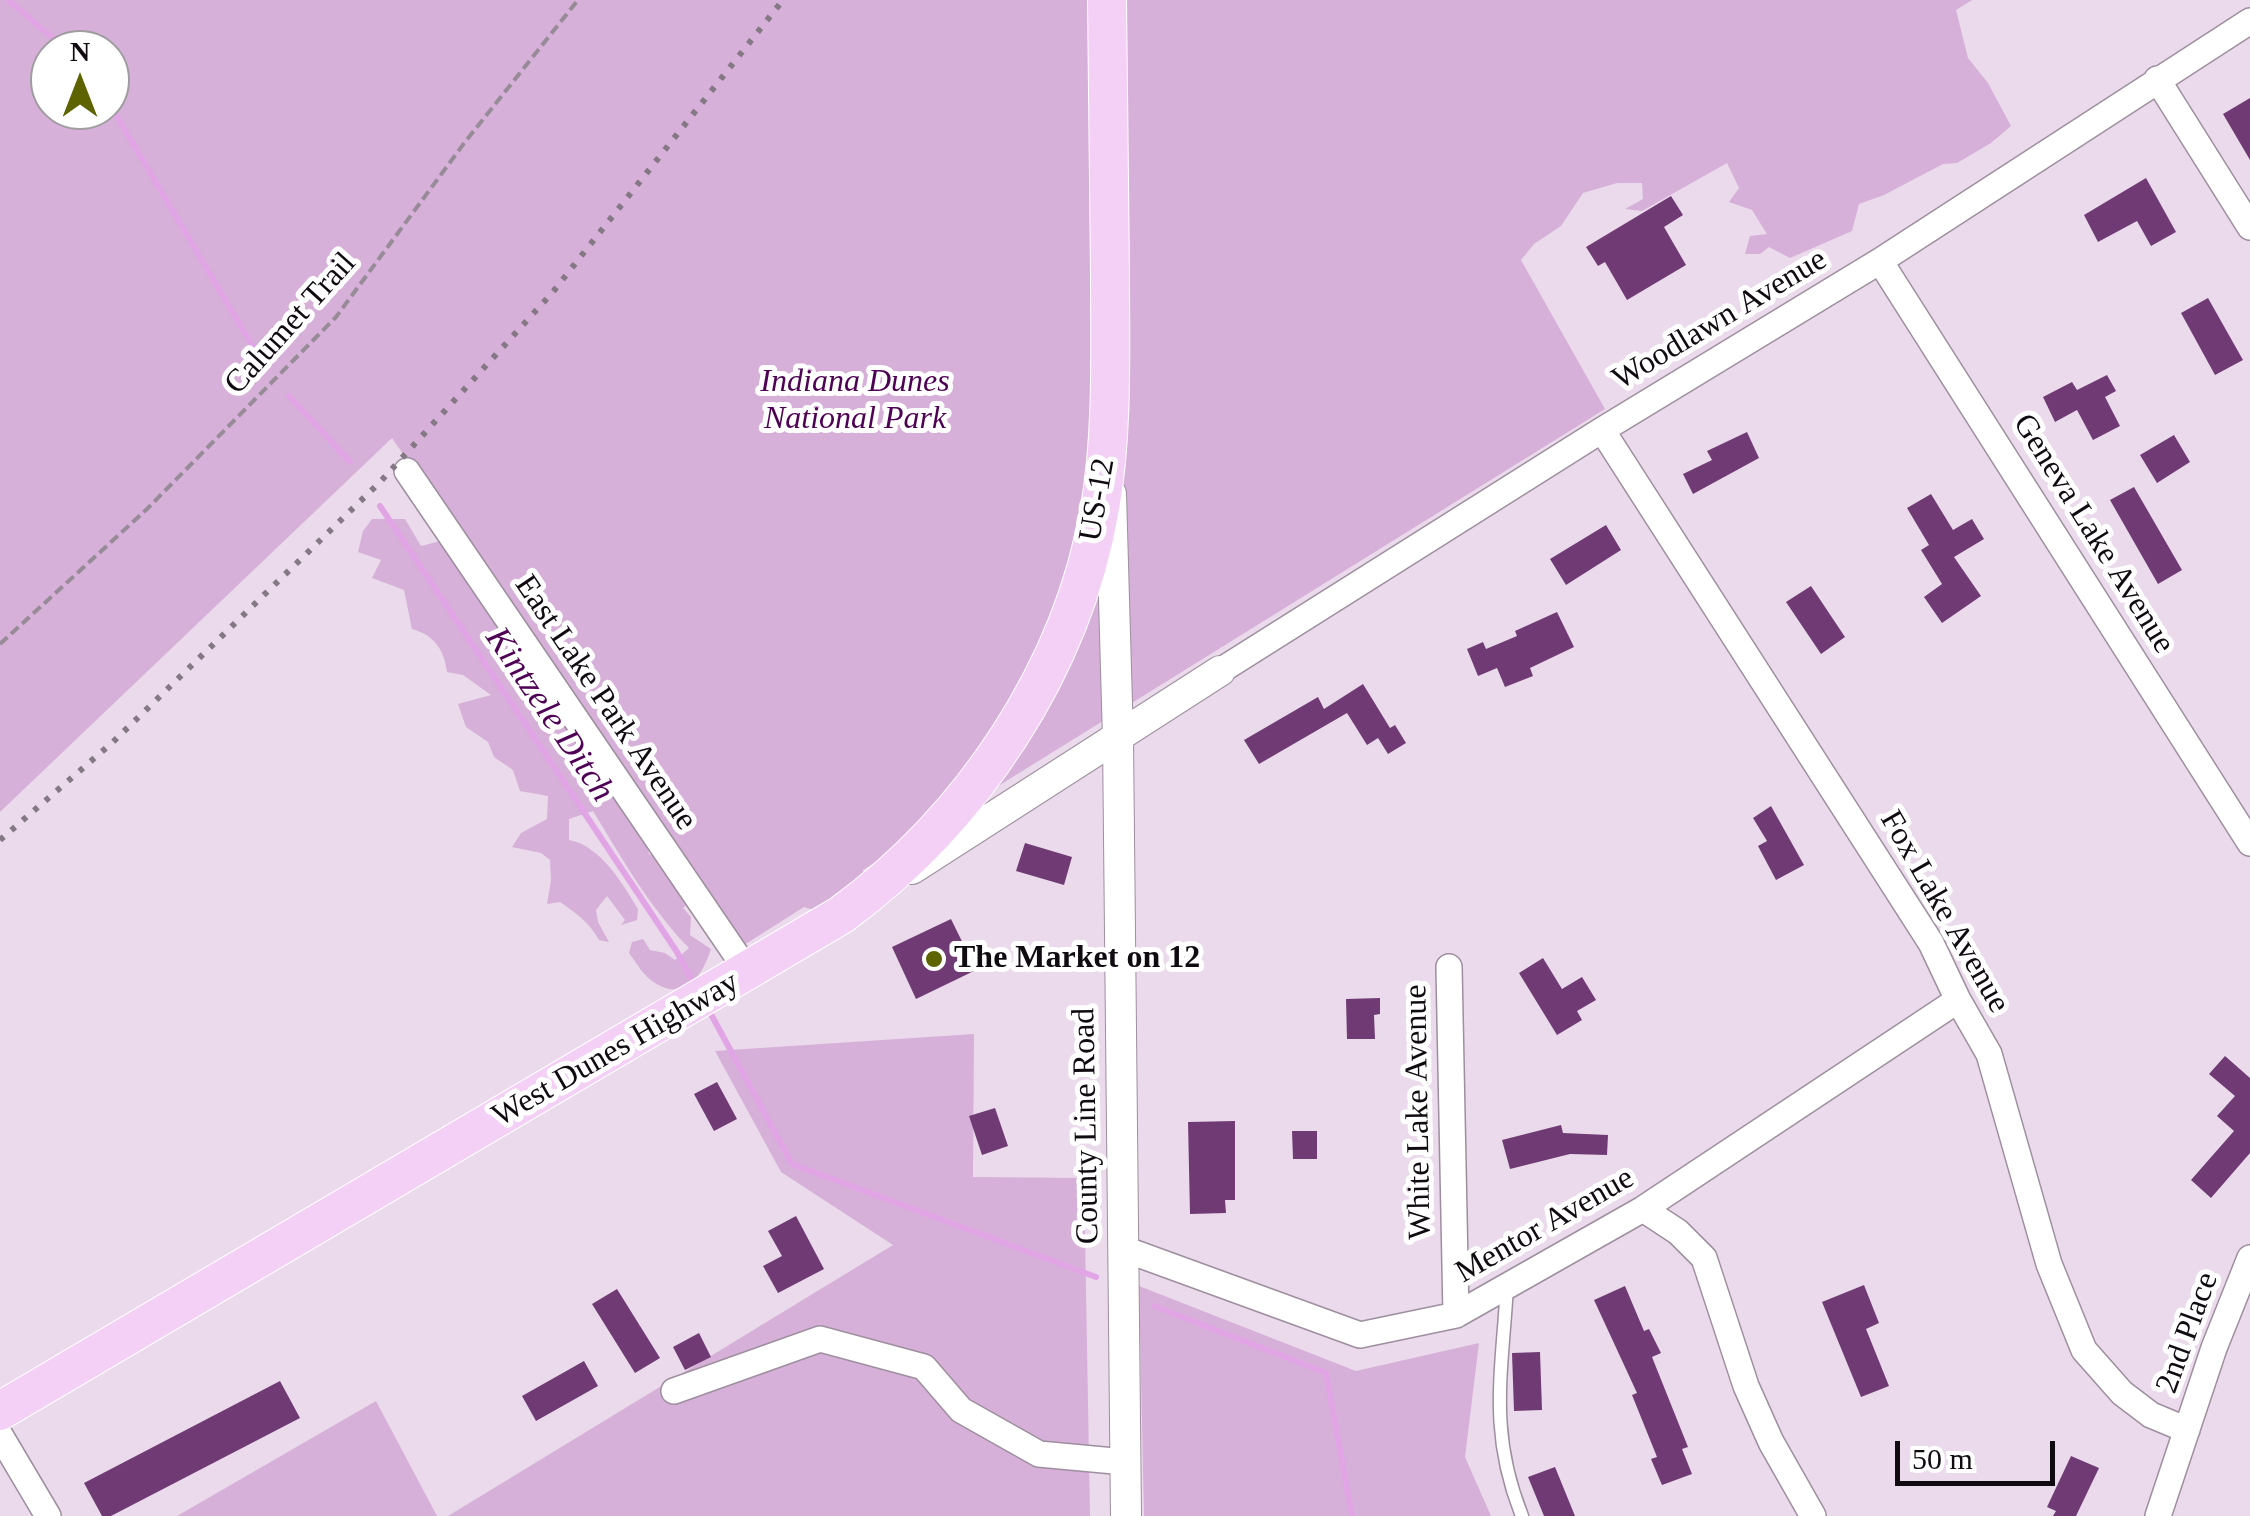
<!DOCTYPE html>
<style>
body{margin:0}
#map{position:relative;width:2250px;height:1516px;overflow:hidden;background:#eadaeb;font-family:Georgia,serif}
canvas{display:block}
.north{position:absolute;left:30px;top:30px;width:100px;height:100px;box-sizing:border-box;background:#fff;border:2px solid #9f9d9f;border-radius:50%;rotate:0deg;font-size:28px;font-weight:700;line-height:40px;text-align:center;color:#100b10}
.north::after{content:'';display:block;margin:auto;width:35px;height:45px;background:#5c6300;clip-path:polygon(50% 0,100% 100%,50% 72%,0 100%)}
.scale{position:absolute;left:1895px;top:1441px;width:160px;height:45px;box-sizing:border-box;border:5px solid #100b10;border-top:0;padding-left:12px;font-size:30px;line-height:35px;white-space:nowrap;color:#100b10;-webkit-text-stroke:8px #fff;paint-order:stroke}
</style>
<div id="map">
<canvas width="2250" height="1516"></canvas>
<div class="north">N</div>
<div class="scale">50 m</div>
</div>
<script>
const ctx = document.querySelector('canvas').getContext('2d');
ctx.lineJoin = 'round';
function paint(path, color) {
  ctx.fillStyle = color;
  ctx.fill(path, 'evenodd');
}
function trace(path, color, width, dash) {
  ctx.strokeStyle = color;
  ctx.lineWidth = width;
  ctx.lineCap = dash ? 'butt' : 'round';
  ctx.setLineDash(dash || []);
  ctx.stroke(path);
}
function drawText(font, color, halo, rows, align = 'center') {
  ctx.font = font + ' Georgia,serif';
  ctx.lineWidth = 10;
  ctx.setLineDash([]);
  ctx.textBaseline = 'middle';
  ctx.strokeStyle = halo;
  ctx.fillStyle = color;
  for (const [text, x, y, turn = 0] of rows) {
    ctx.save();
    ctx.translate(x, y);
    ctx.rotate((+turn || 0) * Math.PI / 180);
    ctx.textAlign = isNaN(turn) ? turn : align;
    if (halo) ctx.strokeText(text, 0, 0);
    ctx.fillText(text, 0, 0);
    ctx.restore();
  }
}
const green = new Path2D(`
 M0 0H1972L1956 10 1968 58 1988 83 2011 126 1991 143 1957 163 1943 164 1884 195 1859 204 1852 231 1790 258 1769 247 1760 254H1745L1750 236 1767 234 1752 210 1729 202 1739 188 1727 163 1642 211 1625 209 1643 199 1642 183H1617L1583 193 1561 226 1534 244 1521 260 1605 409 863 870 864 877 817 911 804 907 744 945 646 835 649 854 661 860 688 903 683 908 691 917 690 935 711 949C703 974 686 1002 655 983 644 977 636 962 629 953L632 942 643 939 650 950 665 953 675 960 689 948C650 908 623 860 593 811L569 819V840C601 846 622 883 638 909L637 920 621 925 625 920 607 896 596 910 598 922 609 942 599 940C589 922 577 914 560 902L547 904 551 880 550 860 541 853 512 847 521 833 547 819 548 796 520 791 513 770 494 757 488 742 466 727 458 704 491 695 463 675 447 672C444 649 434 635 412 629L404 590 372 578 381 560 358 552 363 531 372 519H405L421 546 444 540 403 460 405 457 392 438 0 812ZM50 50H110V110H50Z
 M974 1034 973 1177 1084 1178 1090 1516H448L893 1245 781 1172 715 1051Z
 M1139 1286 1356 1371 1479 1343 1465 1457 1491 1516H1144Z
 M376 1401 437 1516H177Z`);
const stream = new Path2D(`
 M8 0 67 50
 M110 105 256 352
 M289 396 350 462
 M380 506 677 952 693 982
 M712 1016 792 1164 1096 1277
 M1154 1306 1326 1373 1352 1516`);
const building = new Path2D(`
 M2250 98V160L2223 114Z
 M2146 178 2176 232 2151 246 2137 221 2098 242 2084 215Z
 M1671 196 1683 215 1664 227 1686 265 1627 300 1605 262 1598 266 1586 247Z
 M2208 298 2243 360 2215 375 2181 313Z
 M2107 375 2116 391 2105 397 2120 426 2093 440 2077 410 2055 422 2043 397 2072 382 2077 390Z
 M1747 432 1759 458 1693 494 1683 474 1712 460 1707 451Z
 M2174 435 2190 462 2157 483 2140 455Z
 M2134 487 2182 570 2158 584 2110 500Z
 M1931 494 1953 530 1972 519 1984 539 1954 557 1981 596 1942 623 1924 597 1942 584 1921 550 1929 545 1907 508Z
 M1606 525 1621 550 1566 585 1550 559Z
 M1811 586 1845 637 1821 654 1786 602Z
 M1557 612 1574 647 1530 668 1533 676 1505 687 1497 668 1478 676 1467 649 1483 642 1486 649 1517 636 1515 631Z
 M1363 684 1390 728 1395 725 1406 743 1388 754 1378 738 1367 745 1347 713 1259 764 1244 740 1318 697 1324 709Z
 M1771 806 1804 865 1776 880 1758 846 1767 841 1753 818Z
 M1025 843 1072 857 1064 885 1016 871Z
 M951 919 976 970 916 999 892 947Z
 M1543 958 1562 989 1582 977 1596 1000 1577 1011 1582 1020 1557 1035 1519 973Z
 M1380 998V1014L1374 1015 1375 1039H1347L1346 999Z
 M2225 1056 2250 1078V1153L2211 1198 2191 1180 2234 1131 2217 1116 2235 1096 2209 1074Z
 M717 1082 737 1119 714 1131 694 1094Z
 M995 1108 1008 1146 982 1155 969 1116Z
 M1235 1121V1200H1225L1226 1213 1190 1214 1188 1122Z
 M1561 1125 1563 1133 1608 1135 1607 1155 1570 1154 1510 1169 1502 1140Z
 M1292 1131H1317V1159H1293Z
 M796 1216 824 1269 778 1293 763 1266 782 1256 768 1231Z
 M1864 1285 1879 1323 1866 1329 1889 1386 1861 1397 1822 1302Z
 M1625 1286 1644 1331 1649 1329 1661 1353 1652 1357 1688 1447 1682 1449 1692 1474 1662 1485 1651 1459 1657 1457 1632 1395 1637 1393 1594 1300Z
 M617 1289 660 1358 635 1373 592 1304Z
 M699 1333 711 1357 685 1370 673 1347Z
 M1540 1352 1542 1410 1514 1411 1512 1353Z
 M584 1361 598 1386 536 1421 522 1396Z
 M280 1381 300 1418 111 1516H102L84 1483Z
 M2071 1456 2099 1468 2076 1516H2053L2056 1511 2047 1507Z
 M1555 1467 1575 1516H1544L1528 1477Z`);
const path = new Path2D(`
 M0 644 147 509 336 317 465 142 578 0`);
const service = new Path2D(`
 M1507 1286C1502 1374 1488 1431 1522 1516`);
const minor = new Path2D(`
 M2157 79 2250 227
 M1880 261 2250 843
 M1602 430 1931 943 1958 1000 1989 1054 2049 1264 2084 1350 2122 1393 2151 1415 2187 1430
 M407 471 748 972
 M1220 671 1602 430 1880 261 2250 21
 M1449 967 1456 1315
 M1643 1209 1678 1232 1704 1258 1746 1386 1771 1442 1813 1516
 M1124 1249 1360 1335 1456 1315 1643 1209 1958 1000
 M674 1391 820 1339 924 1367 961 1410 1039 1454 1125 1462
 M0 1435 48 1516
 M2158 1516 2214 1348 2250 1258`);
const tertiary = new Path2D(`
 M1111 494 1118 739 1126 1516
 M912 869 1220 671`);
const primary = new Path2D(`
 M0 1411 841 915C972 819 1072 670 1100 508 1113 431 1110 351 1110 273 1109 182 1108 91 1107 0`);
const rail = new Path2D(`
 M0 840 113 742 381 481 552 293 783 0`);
const markers = [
 [934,959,10,"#5c6300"]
];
const streetNames = [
 ["Woodlawn Avenue",1720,320,-31],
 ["Calumet Trail",291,324,-48],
 ["US-12",1098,500,-80],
 ["Geneva Lake Avenue",2093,534,58],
 ["East Lake Park Avenue",605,703,56],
 ["Fox Lake Avenue",1944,912,60],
 ["West Dunes Highway",616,1050,-30],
 ["White Lake Avenue",1419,1112,-91],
 ["County Line Road",1087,1126,-91],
 ["Mentor Avenue",1545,1226,-30],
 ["2nd Place",2188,1333,-70]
];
const parkNames = [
 ["Indiana Dunes",855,383],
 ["National Park",855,420]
];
const poiNames = [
 ["The Market on 12",954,959]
];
const waterNames = [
 ["Kintzele Ditch",549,715,56]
];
paint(green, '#d6b0d8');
trace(stream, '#e1a5e5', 6);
paint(building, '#703b75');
trace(service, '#9e8f9f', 15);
trace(minor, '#9e8f9f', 28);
trace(tertiary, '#9e8f9f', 32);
trace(primary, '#fff', 40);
trace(path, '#978b98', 4, [10, 5]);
trace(service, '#fff', 12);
trace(minor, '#fff', 25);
trace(tertiary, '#fff', 30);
trace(primary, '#f4d0f7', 38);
trace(rail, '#837883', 6, [5, 10]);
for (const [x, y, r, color] of markers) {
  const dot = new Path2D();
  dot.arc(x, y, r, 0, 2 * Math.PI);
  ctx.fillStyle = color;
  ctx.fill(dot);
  trace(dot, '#fff', 4);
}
drawText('32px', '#100b10', '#fff', streetNames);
drawText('italic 32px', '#4e0254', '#fff', parkNames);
drawText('bold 32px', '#100b10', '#fff', poiNames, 'left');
drawText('italic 35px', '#4f0255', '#fff', waterNames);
</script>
